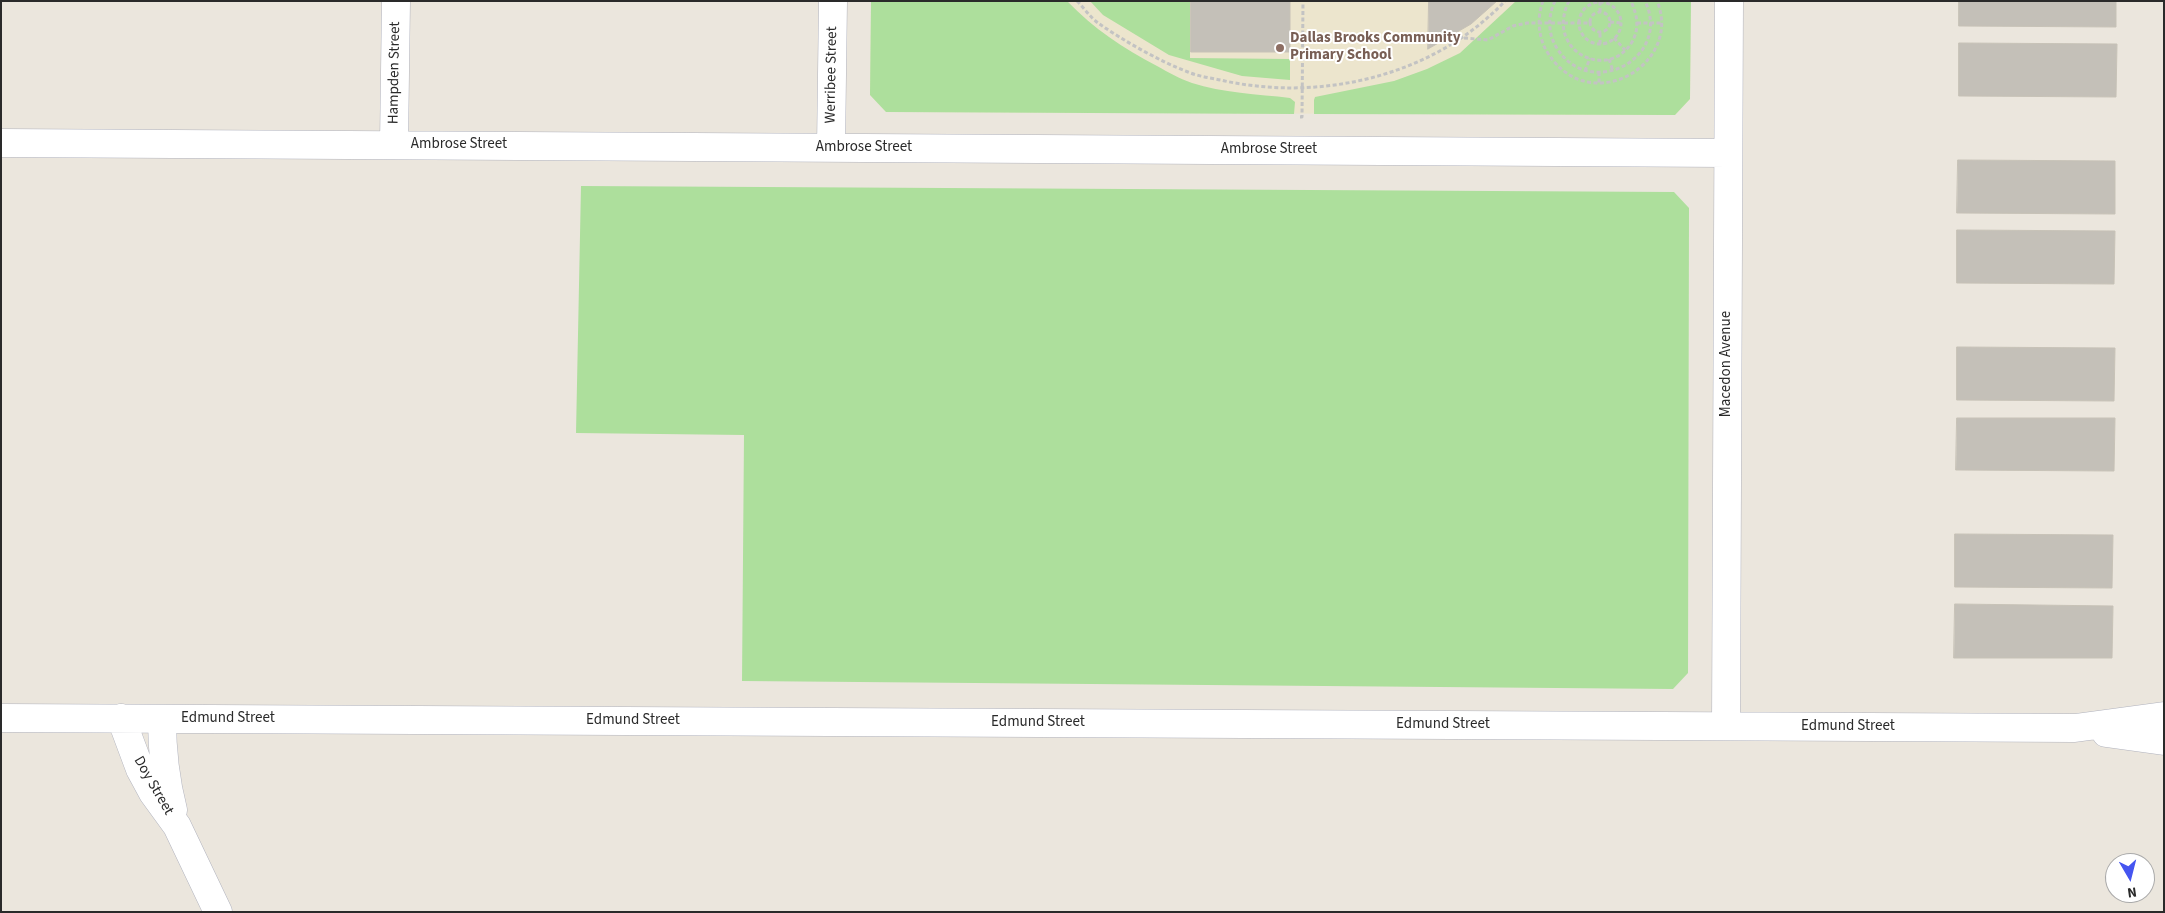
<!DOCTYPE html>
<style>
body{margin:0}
#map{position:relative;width:2165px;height:913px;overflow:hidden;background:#ebe6dd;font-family:"Source Sans 3",sans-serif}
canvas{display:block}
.frame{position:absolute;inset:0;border:2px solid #2a2a2a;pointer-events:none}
.north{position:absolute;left:2105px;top:853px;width:50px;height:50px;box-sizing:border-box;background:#fff;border:1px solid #aaa;border-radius:50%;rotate:172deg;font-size:14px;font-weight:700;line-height:20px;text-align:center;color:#2a2a2a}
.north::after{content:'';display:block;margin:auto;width:18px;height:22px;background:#4555f0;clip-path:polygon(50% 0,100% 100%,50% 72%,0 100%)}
</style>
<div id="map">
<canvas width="2165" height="913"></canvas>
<div class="frame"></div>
<div class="north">N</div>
</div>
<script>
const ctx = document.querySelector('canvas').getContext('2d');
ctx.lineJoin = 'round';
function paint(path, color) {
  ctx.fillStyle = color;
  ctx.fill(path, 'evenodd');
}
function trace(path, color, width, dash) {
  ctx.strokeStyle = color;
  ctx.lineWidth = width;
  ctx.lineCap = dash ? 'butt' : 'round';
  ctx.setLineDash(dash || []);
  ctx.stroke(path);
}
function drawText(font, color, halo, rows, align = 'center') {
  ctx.font = font + ' "Source Sans 3",sans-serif';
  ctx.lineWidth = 4;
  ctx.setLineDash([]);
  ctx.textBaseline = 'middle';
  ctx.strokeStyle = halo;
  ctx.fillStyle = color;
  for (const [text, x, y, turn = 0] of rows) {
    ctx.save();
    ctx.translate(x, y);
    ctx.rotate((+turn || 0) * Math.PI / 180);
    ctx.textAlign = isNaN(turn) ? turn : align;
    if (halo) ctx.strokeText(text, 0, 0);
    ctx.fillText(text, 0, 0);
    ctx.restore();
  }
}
const education = new Path2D(`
 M871 1H1691L1690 99 1675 115 886 112 870 95Z`);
const green = new Path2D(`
 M871 1H1067C1094 29 1123 48 1157 66 1168 72 1180 79 1192 83 1222 93 1258 94 1290 98L1295 102 1294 114 886 112 870 95Z
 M1090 1H1190V58L1290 59V80L1242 76 1169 55 1103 15Z
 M1516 1H1691L1690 99 1675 115 1314 114V100L1315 97 1394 81 1427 69 1460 53Z
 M581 186 1674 192 1689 208 1688 673 1673 689 742 681 744 435 576 433Z`);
const building = new Path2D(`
 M1191 1H1290V52H1191Z
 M1429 1H1497L1471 24 1428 49Z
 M1959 1H2116V27L1959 26Z
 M1959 43 2117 44 2116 97 1959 96Z
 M1958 160 2115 161V214L1957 213Z
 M1957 230 2115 231 2114 284 1957 283Z
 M1957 347 2115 348 2114 401 1957 400Z
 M1957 418H2115L2114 471 1956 470Z
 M1955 534 2113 535 2112 588 1955 587Z
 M1955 604 2113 606 2112 658H1954Z`);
const path = new Path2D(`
 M1077 1C1084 8 1090 17 1098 23 1124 41 1159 61 1188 72 1200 77 1213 78 1225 81 1324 102 1435 75 1505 1
 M1543 1C1537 16 1538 36 1546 50 1587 121 1684 65 1657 1
 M1555 1C1548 15 1548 32 1555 45 1587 103 1673 59 1645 1
 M1569 1C1544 51 1608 82 1632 42 1640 28 1637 15 1631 1
 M1579 23a21 21 0 1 1 42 0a21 21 0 1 1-42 0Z
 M1590 22a10 10 0 1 1 20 0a10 10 0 1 1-20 0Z
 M1600 12V1
 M1610 22 1621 23
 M1637 23H1662
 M1464 38 1488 40 1513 26 1527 23H1589
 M1614 38 1625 50
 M1600 44V32
 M1609 59 1613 71
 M1585 71 1590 58
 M1599 72V83
 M1300 117H1302L1303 1`);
const minor = new Path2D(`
 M1 143 1728 153
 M394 144 396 1
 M831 148 833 1
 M1 718 2075 728 2164 716
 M121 718 140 769 153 793 177 826 218 912
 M162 719C162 750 165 779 173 810
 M1726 726 1729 1
 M2106 733 2164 741`);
const markers = [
 [1280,48,5,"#8d6e63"]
];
const educationNames = [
 ["Dallas Brooks Community",1290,39],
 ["Primary School",1290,56]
];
const streetNames = [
 ["Hampden Street",395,73,-89],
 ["Werribee Street",832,75,-89],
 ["Ambrose Street",459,145],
 ["Ambrose Street",864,148],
 ["Ambrose Street",1269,150],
 ["Macedon Avenue",1727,364,-90],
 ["Edmund Street",228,719],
 ["Edmund Street",633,721],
 ["Edmund Street",1038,723],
 ["Edmund Street",1443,725],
 ["Edmund Street",1848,727],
 ["Doy Street",153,786,60]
];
paint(education, '#ece5cd');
paint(green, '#addf9c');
paint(building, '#c4c0b8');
trace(building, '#c7c2b7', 1);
trace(minor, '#b0b2bd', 29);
trace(path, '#c3c3c3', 3, [4, 2.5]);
trace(minor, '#fff', 28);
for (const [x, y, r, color] of markers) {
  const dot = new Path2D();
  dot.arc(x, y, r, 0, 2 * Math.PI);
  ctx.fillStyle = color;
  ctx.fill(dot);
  trace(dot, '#fff', 2);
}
drawText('bold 15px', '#785e54', '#fff', educationNames, 'left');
drawText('15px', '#2a2a2a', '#fff', streetNames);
</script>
